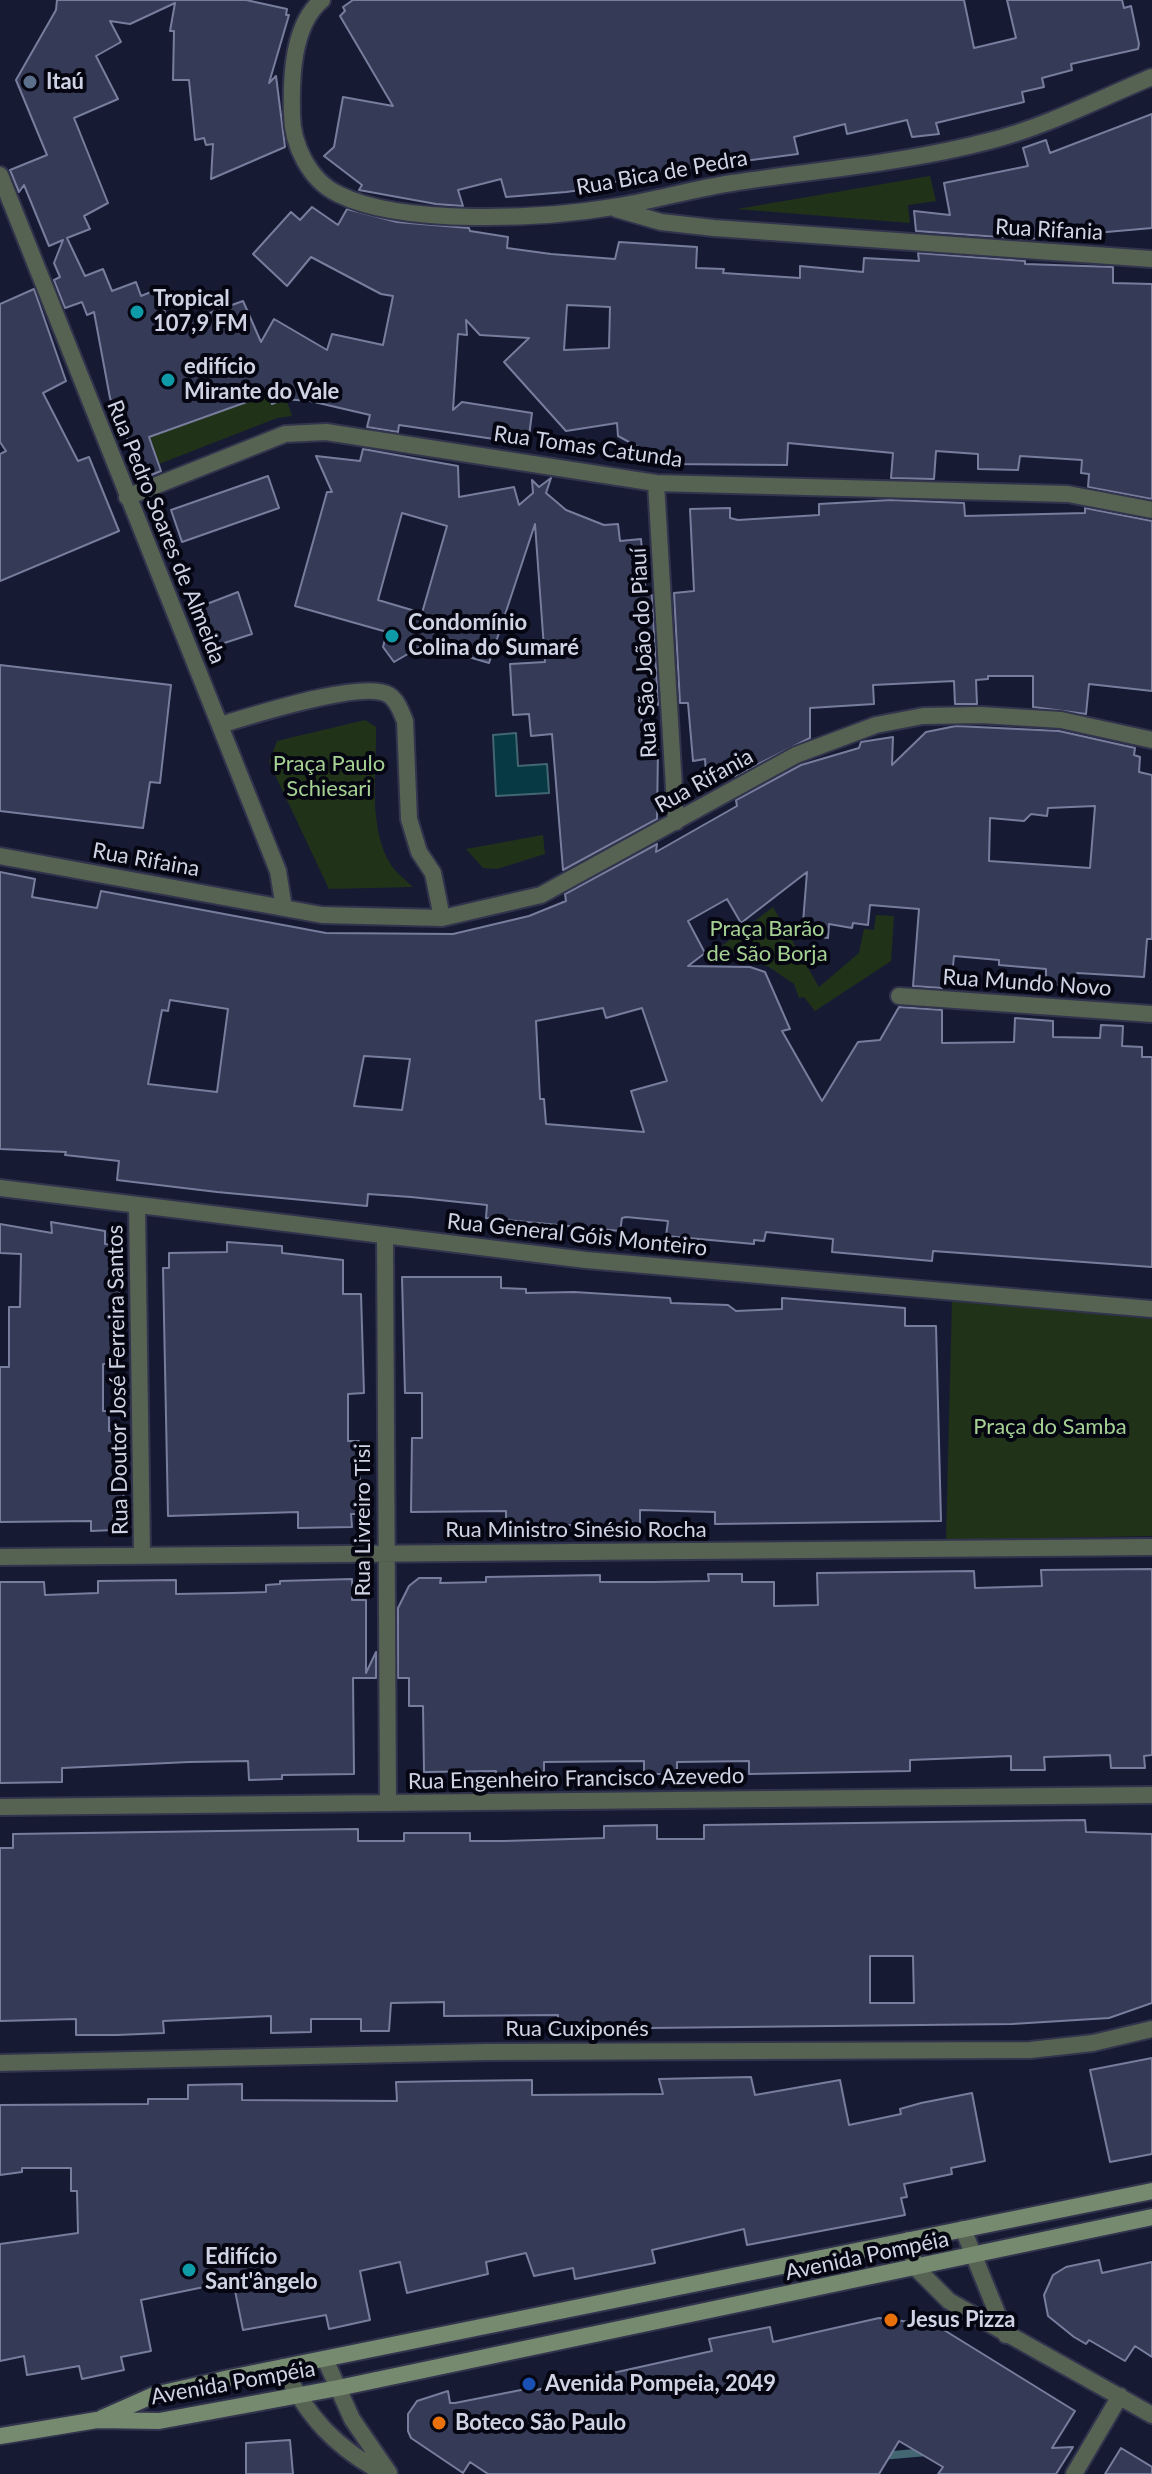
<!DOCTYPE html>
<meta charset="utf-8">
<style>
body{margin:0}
canvas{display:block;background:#171a33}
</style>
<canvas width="1152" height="2474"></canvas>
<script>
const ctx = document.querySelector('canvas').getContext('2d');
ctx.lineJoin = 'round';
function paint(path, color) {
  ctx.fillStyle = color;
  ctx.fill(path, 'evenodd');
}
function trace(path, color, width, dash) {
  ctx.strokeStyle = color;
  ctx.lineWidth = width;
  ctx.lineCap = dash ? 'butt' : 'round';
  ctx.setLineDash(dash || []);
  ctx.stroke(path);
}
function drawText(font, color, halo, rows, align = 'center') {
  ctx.font = font + ' Lato,sans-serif';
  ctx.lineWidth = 8;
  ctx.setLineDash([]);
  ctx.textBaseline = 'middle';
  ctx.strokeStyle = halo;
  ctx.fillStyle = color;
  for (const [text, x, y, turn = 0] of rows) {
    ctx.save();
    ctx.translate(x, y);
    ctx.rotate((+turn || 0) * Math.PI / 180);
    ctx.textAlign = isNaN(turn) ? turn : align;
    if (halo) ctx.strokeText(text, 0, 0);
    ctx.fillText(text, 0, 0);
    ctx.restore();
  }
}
const green = new Path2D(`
 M930 176 936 201 908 205 910 223 737 209Z
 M269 394 272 403 286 398 292 416 277 418 159 464 149 437Z
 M365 720 376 727C377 770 367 827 391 865 397 874 406 880 413 887L329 889 269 762 277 741Z
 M543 835 545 854 497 869 483 868 466 849Z
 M773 907 819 987 859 953 864 929 874 930 876 915 894 916 891 961 815 1011 804 997 799 998 794 984 769 967 719 948Z
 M952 1300 1152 1319V1536L946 1540Z`);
const water = new Path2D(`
 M516 733 518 766 547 764 549 793 496 796 493 735Z`);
const stream = new Path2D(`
 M881 2456 927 2452`);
const building = new Path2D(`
 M57 0H246L287 9 286 15H289L269 83 276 76 285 147 211 179 213 144 206 145 204 138 195 140 189 80H173L174 31H170L175 3 130 24 110 21 121 42 96 56 118 99 74 118 108 203 84 216 90 229 67 238 85 276 103 269 112 291 136 282 141 296 156 290 171 327 243 301 261 342 274 319 327 350 332 334 383 345 393 296 381 294 311 257 287 286 253 254 291 212 300 220 312 207 338 225 347 209 397 222 469 228 470 231 508 237 507 248 551 254 615 259 619 242 697 247 696 268 724 269 723 273 800 278V266L863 272 864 258 919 261 918 253 1025 261V264L1113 267V283L1152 284V499L1088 487 1089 474 1081 473 1082 460 1020 456 1018 470 978 469V454L936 451 934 479 891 478 893 453 788 443 787 465 670 464 618 436 617 423 566 431 504 362 529 338 480 335 466 320 467 335 458 334 453 410 462 402 532 413 528 444 399 425 398 432 367 427 370 415 310 401 283 399 272 404 269 394 149 437 161 471 144 478 110 398 94 312 87 315 82 302 65 308 54 280 60 277 54 263 63 240 49 246 24 185 19 192 10 170 47 155 16 80 56 10ZM567 305 610 307 609 348 564 350Z
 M353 0H964L974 48 1016 38 1007 0H1122L1124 8 1131 6 1139 44 1138 49 1071 64 1072 70 1042 78 1044 87 1022 92 1024 102 936 123 939 134 912 137 907 120 847 134 845 124 794 137 798 154 682 169 683 172 587 186 588 189 566 192 506 197 501 179 458 190 463 206 436 204 359 190 362 185 324 156 334 147 343 97 393 106 340 16 345 11 343 7Z
 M1152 114V228L1027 239 916 231 914 211 950 215 944 183 1028 166 1023 148 1046 140 1050 153Z
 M34 289 66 381 43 393 78 461 89 457 119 531 0 581V454L6 451 0 442V304Z
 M363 449 458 466 459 497 514 487 519 505 533 493 532 480 539 487 551 478 546 493 566 510 604 525 618 524 620 541 641 539 646 595H652L658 705 641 707 643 749 658 748 657 819 563 870 552 734 531 736 529 714 513 715 510 664 545 662 535 524 489 663 425 644 394 662 383 647 387 632 295 606 327 492H332L316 456 360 461ZM402 513 447 526 422 613 378 600Z
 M268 476 279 508 182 542 171 510Z
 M891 500 964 503 965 516 1085 513V508L1152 521V691L1089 684 1086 714 1033 707V676H988V679L976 680 977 704H955L954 681 873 685 874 704 810 708V738L735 776 734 763 706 775 705 759 693 761 688 703H680L674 593 694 591 690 509 730 508V518L738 520 819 515V504Z
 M238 592 252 634 215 646 199 607Z
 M0 665 171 685 160 783 150 782 143 828 0 811Z
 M956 726 1059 731 1135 748 1134 755 1140 757 1139 772 1152 775V939H1147L1144 977 1077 973 1075 986 1046 984V969L999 965V960L954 956 952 976 942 975V988L913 986 919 909 870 905 868 925 853 923 852 928 829 924 828 938 802 935 807 872 741 923 727 899 688 921 705 953 688 966 750 967 765 972 790 1029 782 1031 822 1101 858 1042 880 1040 899 1007 942 1010V1043L1014 1042 1015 1018 1053 1021V1037L1100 1038 1101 1025 1123 1026 1122 1046 1142 1047V1057H1152V1267L933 1251 932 1261 832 1252 833 1239 766 1232 764 1241 754 1240V1244L666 1236 668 1221 626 1217 622 1218 620 1231 486 1218 487 1205 411 1197 368 1194 367 1206 217 1192 117 1180 119 1161 65 1155 66 1152 0 1149V872L35 879 32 897 97 908 101 891 326 933 453 934 529 916 566 901 565 894 657 844 656 852 737 806 736 800 801 765 859 748 861 742 893 737 892 765 926 732ZM1095 806 1090 868 989 861 990 818 1024 821 1031 814 1047 816 1048 808ZM170 1000 228 1009 217 1092 148 1084 162 1010 168 1011ZM603 1008 606 1018 642 1008 667 1081 631 1091 644 1132 546 1124 544 1099H540L536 1021ZM364 1056 410 1059 402 1110 354 1106Z
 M51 1222 105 1231V1244L119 1245 121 1364H103V1411H109V1431H122L124 1514 113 1513 114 1530 91 1531V1521L0 1522V1367H9V1307H20L21 1254 0 1253V1224L52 1233Z
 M227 1242 282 1246V1253L343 1260V1294H361L364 1393 348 1394V1441H359L361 1514H351L352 1527 298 1528V1512L168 1516 163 1268H169V1253L227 1252Z
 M402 1277H501V1288L526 1289V1293L574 1292 670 1298 671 1303 728 1305 736 1311 782 1309V1298L905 1308V1326H936L941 1521 715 1524V1512L640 1510V1525H506V1511L411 1512 412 1438H422V1393H405Z
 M1152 1569V1755L1144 1756 1145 1768H1111L1110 1755 1044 1757 1045 1770H1011V1756L910 1760V1771L749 1774V1761L677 1762V1774H644V1761L544 1762V1775L496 1776V1771L424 1772 423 1706H409V1678H398V1608L409 1586 419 1578H441L440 1583 486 1582V1577L600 1575V1582H653L709 1581 708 1574H742V1582H774V1606L818 1605 817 1573 974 1571 975 1588 1042 1586 1041 1570Z
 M352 1579V1600H366V1673L376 1652V1678H353L354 1774 282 1775V1779L249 1780 248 1761 189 1762 62 1768V1782L0 1783V1582H44L45 1595 98 1593V1581L176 1580V1594L233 1593 266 1592V1585L280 1584V1581Z
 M1085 1820 1086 1832 1152 1834V2003L1109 2018 1012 2024 558 2029V2015L444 2016V2002L391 2003 389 2031H361V2019H311V2032L271 2033V2016L163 2021 164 2033 117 2035H76V2019L0 2021V1848H13V1834L358 1829V1841H404V1833H470V1841H504L604 1838V1826L657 1825V1839H704V1825ZM870 1956H913L914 2003H870Z
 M1152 2058V2154L1110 2162 1090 2070Z
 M751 2077 755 2095 840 2080 849 2125 901 2114 900 2109 921 2103 972 2093 985 2161 951 2168 952 2174 904 2184 907 2197 901 2198 905 2215 747 2245 744 2229 652 2250 655 2263 575 2279 573 2268 534 2276 526 2253 486 2262 488 2274 407 2293 400 2262 360 2271 370 2320 329 2329 326 2315 243 2330 233 2281 141 2300 151 2351 121 2357 124 2370 82 2379 79 2366 27 2375 24 2356 0 2361V2244L78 2233 77 2191H71V2168H22V2172L0 2175V2105L148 2104V2099H188V2085L242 2084V2100L397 2101 396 2082 455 2081 532 2080V2095L663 2094 659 2079Z
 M1099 2260 1102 2273 1152 2262V2357L1135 2346 1125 2361 1089 2340 1086 2344 1074 2337 1048 2316 1044 2295 1053 2275 1066 2267Z
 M879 2318 926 2324 944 2330 1075 2411 1052 2448 1073 2447 1056 2474H938L943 2467 899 2441 879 2474H488L470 2462 463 2473 411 2438 408 2431V2414L417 2401 448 2391 450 2403H455L526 2389 527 2392 712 2351 709 2339 770 2327 773 2342Z
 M290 2440 293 2474H246V2443Z
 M1121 2448 1152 2467V2474H1105Z`);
const minor = new Path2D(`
 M322 0C292 25 291 79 292 114 292 144 309 180 338 194 402 226 543 219 613 207 653 201 692 189 732 183 817 170 905 163 989 141 1045 127 1099 99 1152 77
 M0 175 278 871 284 908
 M616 209 661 222 714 228 1152 259
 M656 483 676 822
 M127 497 285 434 326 432 656 483 1068 494 1152 510
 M220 725C251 716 363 679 389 695 398 701 401 712 405 721L409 819 419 852 433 873 442 918
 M0 856 322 915 442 918 541 895 796 755 876 725 923 716 981 715 1061 720 1152 740
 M899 996 1152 1014
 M0 1188 586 1260 1152 1309
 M137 1206 142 1554
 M385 1236 388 1803
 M0 1557 1152 1547
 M0 1807 1152 1795
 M0 2063 486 2052 1030 2050 1093 2043 1152 2029
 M963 2229 1006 2335
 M908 2240 916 2268 949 2301 1152 2415
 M325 2359 352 2419 389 2473
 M283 2367C307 2417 336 2448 385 2474
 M1074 2474 1120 2396`);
const secondary = new Path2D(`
 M102 2418 154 2395 229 2378 1152 2191
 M0 2436 97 2420 159 2421 338 2388 1152 2217`);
const markers = [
 [30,82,8,"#5c6f8a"],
 [137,312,8,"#0f9aa8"],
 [168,380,8,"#0f9aa8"],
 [392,636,8,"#0f9aa8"],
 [189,2270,8,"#0f9aa8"],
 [891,2320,8,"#e8710a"],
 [529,2384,8,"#1a4fb4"],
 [439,2423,8,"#e8710a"]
];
const poiNames = [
 ["Itaú",46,82],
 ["Tropical",153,299],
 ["107,9 FM",153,324],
 ["edifício",184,367],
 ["Mirante do Vale",184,392],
 ["Condomínio",408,623],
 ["Colina do Sumaré",408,648],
 ["Edifício",205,2257],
 ["Sant'ângelo",205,2282],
 ["Jesus Pizza",907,2320],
 ["Avenida Pompeia, 2049",545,2384],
 ["Boteco São Paulo",455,2423]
];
const streetNames = [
 ["Rua Bica de Pedra",662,173,-10],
 ["Rua Rifania",1049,230,3],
 ["Rua Tomas Catunda",588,447,8],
 ["Rua Pedro Soares de Almeida",166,532,68],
 ["Rua São João do Piauí",644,653,-93],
 ["Rua Rifania",704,781,-29],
 ["Rua Rifaina",146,860,10],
 ["Rua Mundo Novo",1027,983,4],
 ["Rua General Góis Monteiro",577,1235,6],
 ["Rua Doutor José Ferreira Santos",118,1380,-91],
 ["Rua Livreiro Tisi",363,1520,-90],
 ["Rua Ministro Sinésio Rocha",576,1530],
 ["Rua Engenheiro Francisco Azevedo",576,1779,-1],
 ["Rua Cuxiponés",577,2029],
 ["Avenida Pompéia",867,2256,-12],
 ["Avenida Pompéia",233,2383,-10]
];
const parkNames = [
 ["Praça Paulo",329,764],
 ["Schiesari",329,789],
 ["Praça Barão",767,929],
 ["de São Borja",767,954],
 ["Praça do Samba",1050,1427]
];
paint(green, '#203218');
paint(water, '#063943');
trace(water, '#426773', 2);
trace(stream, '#426773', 8);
paint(building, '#353a56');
trace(building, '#777d9c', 2);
trace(minor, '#31344c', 20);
trace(secondary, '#31344c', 20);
trace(minor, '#566252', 16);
trace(secondary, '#768a70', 16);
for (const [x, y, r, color] of markers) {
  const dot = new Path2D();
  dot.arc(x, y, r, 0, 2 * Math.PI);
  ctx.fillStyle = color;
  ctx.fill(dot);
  trace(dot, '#050611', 3);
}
drawText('bold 22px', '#cfd3e4', '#050611', poiNames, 'left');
drawText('22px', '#cfd3e4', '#050611', streetNames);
drawText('22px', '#a5d193', '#050611', parkNames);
</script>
